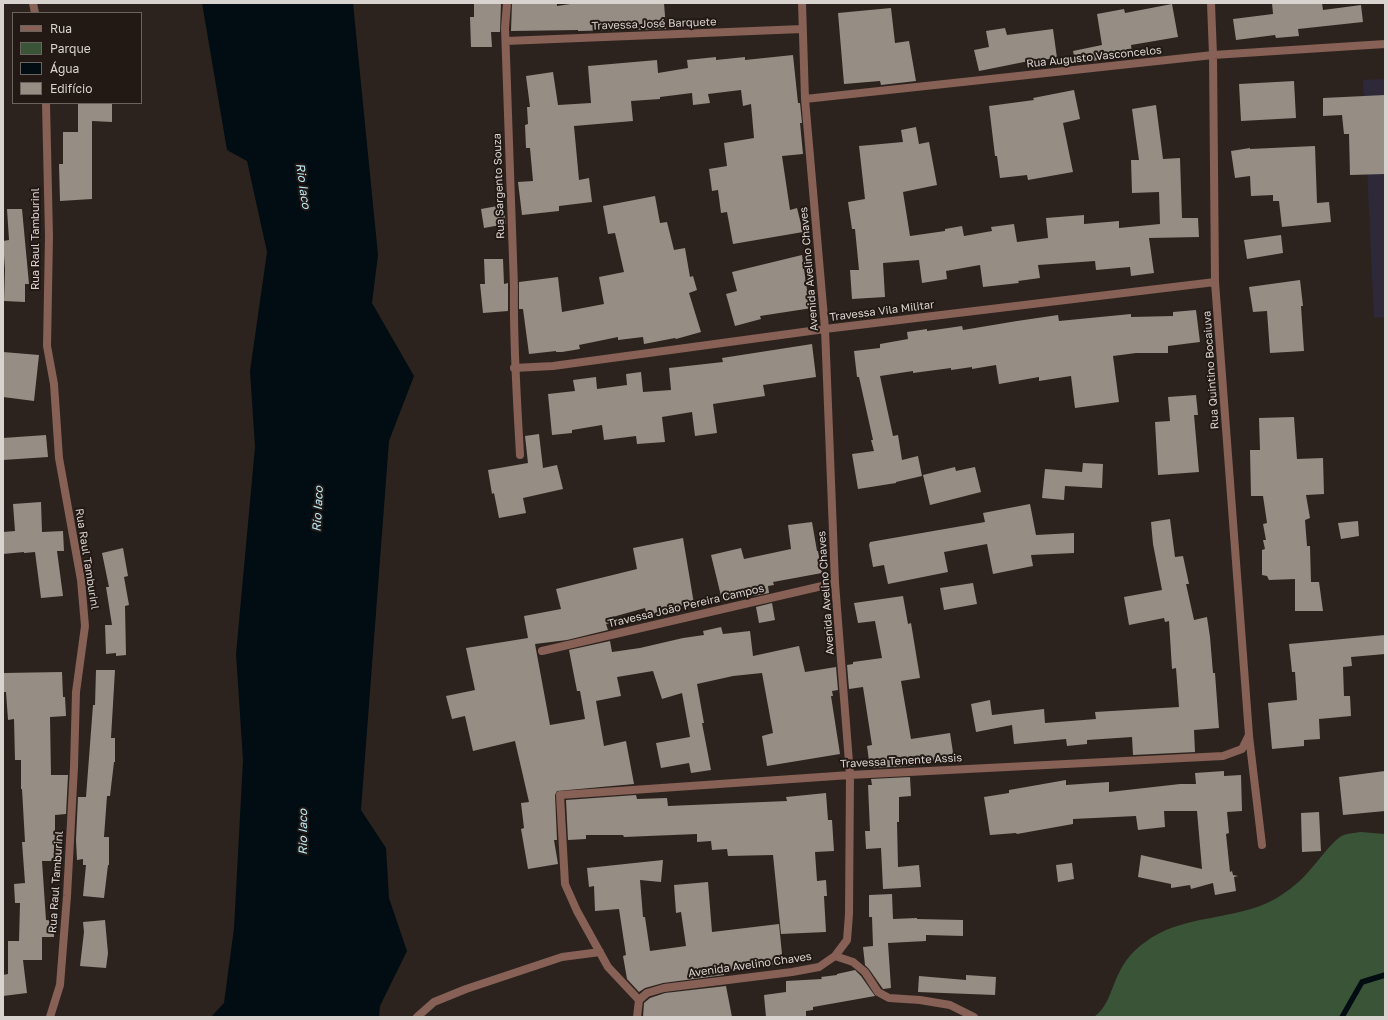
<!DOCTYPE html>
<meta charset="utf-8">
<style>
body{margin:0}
#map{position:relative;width:1388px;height:1020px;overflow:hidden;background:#2c231e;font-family:"Golos Text",sans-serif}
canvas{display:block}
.frame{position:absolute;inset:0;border:4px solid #d9d3d0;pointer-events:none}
.legend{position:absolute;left:12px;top:12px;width:130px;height:92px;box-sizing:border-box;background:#221915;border:1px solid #6b6360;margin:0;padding:5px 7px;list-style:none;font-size:12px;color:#d9d3d0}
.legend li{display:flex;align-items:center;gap:8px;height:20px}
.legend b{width:20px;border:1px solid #6b6360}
</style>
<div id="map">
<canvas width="1388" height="1020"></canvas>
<div class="frame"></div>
<ul class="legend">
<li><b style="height:5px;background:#876056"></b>Rua</li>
<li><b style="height:11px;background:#3a5437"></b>Parque</li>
<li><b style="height:11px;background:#010d12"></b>Água</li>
<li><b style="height:11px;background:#968d85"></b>Edifício</li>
</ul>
</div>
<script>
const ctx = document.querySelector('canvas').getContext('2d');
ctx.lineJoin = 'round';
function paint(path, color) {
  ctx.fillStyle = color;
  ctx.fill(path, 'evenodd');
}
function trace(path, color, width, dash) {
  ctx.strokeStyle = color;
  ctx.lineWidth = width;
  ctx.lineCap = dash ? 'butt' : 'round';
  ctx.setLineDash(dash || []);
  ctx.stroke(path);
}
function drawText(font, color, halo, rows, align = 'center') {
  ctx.font = font + ' "Golos Text",sans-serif';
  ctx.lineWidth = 4;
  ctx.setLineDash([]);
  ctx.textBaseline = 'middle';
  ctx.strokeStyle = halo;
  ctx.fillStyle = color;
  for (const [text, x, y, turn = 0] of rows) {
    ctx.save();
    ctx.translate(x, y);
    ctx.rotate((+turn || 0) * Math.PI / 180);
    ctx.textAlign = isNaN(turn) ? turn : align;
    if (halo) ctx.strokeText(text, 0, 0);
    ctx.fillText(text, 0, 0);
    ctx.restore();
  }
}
const education = new Path2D(`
 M1385 79V317L1374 318 1363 80Z`);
const green = new Path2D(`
 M1361 832 1385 834V1017H1094C1109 1006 1111 988 1119 973 1125 960 1133 951 1144 943 1182 913 1234 922 1275 899 1287 892 1301 881 1310 870 1318 861 1331 843 1340 837 1345 833 1355 833 1361 832Z`);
const water = new Path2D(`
 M202 3H353L378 255 372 303 414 376 389 441 361 810 386 848 389 898 407 951 380 1006 379 1017H211L224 1003 234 928 243 760 236 654 255 447 250 371 267 252 247 161 227 150Z`);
const stream = new Path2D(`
 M1342 1017 1362 982 1385 975`);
const building = new Path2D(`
 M474 3H501L500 32H491L492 47H471L470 17H474Z
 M512 3H557V6L577 3H664L666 29 578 31V30L511 31Z
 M1272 3H1322L1323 10 1361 5 1363 22 1298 29 1299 36 1276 38 1275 35 1236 40 1233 19 1273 14Z
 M1172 4 1178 37 1131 45 1132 54 1076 64 1073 51 1102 45 1097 14 1124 9 1125 13Z
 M891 8 895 43 909 41 916 81 881 85 880 81 844 84 838 13Z
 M1005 28 1007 35 1053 29 1057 58 1024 62 979 71 974 50 989 47 986 31Z
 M793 55 798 103H800L802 123H800L803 154 782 156 790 210 797 208 803 232 733 244 727 212 721 213 718 190 712 191 709 169 727 166 724 143 754 138 751 104 743 106 741 90 708 94 710 103 693 105 692 93 660 97V99L631 101 633 121 574 126 579 180 589 178 592 202 559 206V211L522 215 518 182 533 181 530 148H526L525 125 528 124 527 107H530L526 76 553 72 558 105 591 103 588 66 657 60 658 73 688 68 687 60 716 57V60L745 57V60Z
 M1294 81 1296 118 1241 121 1239 84Z
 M1074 90 1080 119 1063 123 1073 172 1028 180 1027 175 1000 178 997 156H995L989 106 1034 100 1033 98Z
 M1385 95V174L1350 175 1349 134H1344L1342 115 1323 116V98Z
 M78 103H112V122L92 121V199L60 201 59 164H63V132H78Z
 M1156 105 1163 159 1180 158 1182 218H1198L1199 237 1149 238 1154 273 1131 276 1130 267 1096 270 1095 261 1038 265 1040 278 1018 281 1019 283 983 287 980 265 946 271 947 279 922 283 919 260 883 263 885 297 852 299 850 270H859L855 229H852L848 202 865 199 859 146 903 142 901 130 916 127 919 144 929 142 937 185 903 192 910 236 945 231V229L962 226 964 236 992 231 991 227 1014 224 1017 242 1048 238 1046 218 1084 215V224L1119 221V228L1160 224 1159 192 1132 193 1131 160H1139L1132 109Z
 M1315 146 1317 203 1329 202 1331 222 1282 227 1279 201H1273V195L1251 196 1250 176 1235 178 1231 151 1250 148V149Z
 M655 196 660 223 667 222 674 250 685 248 690 277 693 276 697 290 689 293 701 332 676 339 675 338 644 344 643 337 618 340V337L579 345 580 349 562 352H556V351L529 354 523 309H519V282L558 277 562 312 604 304 599 277 624 272 615 233 608 234 603 206Z
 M503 205 506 224 484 228 481 209Z
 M7 209H22L29 284H25V302L4 301 5 270 3 241 9 240Z
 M1281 235 1283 253 1247 259 1244 240Z
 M802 255 807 290H809L812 308 760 316 761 319 735 326 726 294 737 291 732 272Z
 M484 259H503L504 284 508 283V311L483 313 480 284H485Z
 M1300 280 1303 306H1301L1304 351 1270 353 1267 311 1253 312 1249 287Z
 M1196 310 1200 342 1168 346V353H1136L1113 356 1119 402 1075 408 1071 376 1039 381V377L999 384 996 365 972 369V367L951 370V368L913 373V371L880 376 893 436 898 435 902 460 918 456 922 476 896 482V483L858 489 852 454 874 451 871 440H873L859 377H857L854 351 880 348V344L908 339 907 332 927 329V331L962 326 963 330 1017 321 1058 315 1059 321 1131 314V317L1173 316V312Z
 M812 344 816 377 763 385 765 396 713 404 717 433 695 436 692 412 662 417 665 442 637 444 636 436 604 440 602 425 572 430V433L552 435 548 394 575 391 573 380 596 377 597 389 627 385 626 374 641 372 643 392 671 390 669 368 723 362 722 358Z
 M3 352 39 355 34 401 3 397Z
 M1196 395 1198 415H1194L1199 472 1158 475 1155 422 1170 421 1168 397Z
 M1294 417 1297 459 1323 458 1324 494 1306 495 1310 518 1305 520 1307 546H1310L1311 582H1319L1323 611H1295V579L1269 580 1267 576 1262 575V550L1265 549 1263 540H1266L1263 524 1267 523 1263 496H1251L1250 450H1260L1259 418Z
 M539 434 543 468 557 465 563 489 523 498 526 513 499 518 494 493 492 494 488 470 528 463 525 436Z
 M46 435 48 457 3 460V438Z
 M1083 463 1103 464 1102 488 1065 486 1064 500 1042 498 1045 469 1082 472Z
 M955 467 956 471 975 467 981 492 930 505 923 475Z
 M41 502 42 532 63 531 64 551H57L63 596 41 598 35 552 24 553V552L3 554V532L15 531 13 504Z
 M1030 504 1036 535 1074 533V553L1031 555 1033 566 993 574 987 544 944 552 948 572 888 584 884 565 873 567 869 545 870 542 985 522 983 513Z
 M1170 519 1175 557 1183 556 1189 584H1186L1194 620 1207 617 1210 637 1213 673H1215L1219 728 1194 730 1195 752 1133 755 1132 737 1087 740V744L1067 746 1066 739 1014 744 1012 725 976 732 971 704 990 700 992 715 1044 709 1045 723 1096 719 1095 712 1179 707 1176 668 1172 669 1169 621 1165 622 1164 618 1129 625 1124 597 1162 590 1153 544 1151 522Z
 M1358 521 1359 536 1341 539 1338 523Z
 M812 522 817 551H818L822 573 773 582 774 585 768 586 769 593 754 596 753 592 722 600 711 555 741 548 744 559 791 549 788 525Z
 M683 538 694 604 668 608 669 612 647 616 645 608 609 618 610 623 606 624 608 630 567 640 535 644 550 725 585 719 580 691H577L569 650 610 641 612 652 640 648 683 638 704 635 703 631 721 627 723 634 750 631 753 656 799 646 805 672 836 667 838 690 832 691 833 696H831L840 754 767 766 762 736 773 733 762 673 733 676 697 684 704 723H702L711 770 691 773 689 763 661 768 656 743 690 737 682 693 662 699 653 671 617 677 621 696 596 701 604 746 626 741 634 784 557 791 555 795 557 840H554L558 864 528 869 521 829 524 828 521 803 529 802 515 741 473 751 465 716 452 719 446 696 475 690 466 648 528 638 524 616 561 609 556 589 637 569 633 548Z
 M123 548 128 576 124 577 129 605 125 606 126 655 116 656V653L106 654 105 625H112L106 587H109L102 553Z
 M973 583 977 604 944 610 940 588Z
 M903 596 908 624 911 623 920 678 901 681 911 739 950 733 954 759 910 766 870 768 867 746 872 745 863 687 849 689 847 665 853 664V662L882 658 875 621 858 623 854 603Z
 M772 603 775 620 759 623 756 607Z
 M1385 635V654L1351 657 1352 666 1343 667 1344 696H1350L1351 716 1319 719 1320 739 1304 740V746L1272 749 1268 703 1297 700 1295 672H1292L1289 644Z
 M96 670H115L111 738H115V762H114L110 796H107L104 837H109V865H108L104 898 83 896 86 865H83V859L77 860 76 840 78 797H86L93 705H95Z
 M62 672 63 697H65L66 716 50 717 51 775H68L66 814 55 815V861H42L46 920 54 921V937H42V960H23L27 993 3 996V975L8 974V941H19L20 903H15L14 884 25 883 22 842H25L22 789H21V760H15L14 719 8 720 6 692H3V673Z
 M1224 771V776L1241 775 1242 811 1227 812 1229 833 1226 834 1230 872 1232 871 1233 875 1238 876 1234 877 1236 891 1215 895 1213 883 1191 889 1190 885 1171 888V884L1138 877 1141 855 1202 869 1197 811H1164L1165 827 1138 830 1136 816 1073 819V824L1017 834 1016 833 990 835 984 797 1009 793V790L1066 780V785L1109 782V792L1180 784H1196L1195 773Z
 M1385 771V811L1343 815 1339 777Z
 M910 777 911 796 899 797V822H897L898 867 919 865 921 887 883 889 881 848 866 849 865 831H870L868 785H872L871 779Z
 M826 793 828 820H832L834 851 815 852 817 881 826 880 827 896H824L826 932 781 934 773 855 728 856 727 849 712 850 711 841 697 842V834L624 837 623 835H586V839L568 840 566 800 636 795 637 799 667 798 668 806 787 801 786 797Z
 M1319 812 1321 851 1302 852 1301 813Z
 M663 860 661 882 640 880 643 917H645L650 951 686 946 681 912 676 913 674 885 708 882 712 932 779 924 783 964 766 965V963L734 967V969L724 970V975L663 983 645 988 639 992 627 979 623 956 626 955 619 909 595 911 594 886 589 887 587 868Z
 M1072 863 1074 879 1058 882 1056 865Z
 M892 894 893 919 917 918V919L963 920V936L926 935V941L888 943 891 988 883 989 869 969 865 965 863 947 873 946 872 917H869V895Z
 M105 920 108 953 106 968 80 966 84 932 83 922Z
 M855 970 861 976 875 996 813 1007V1010L806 1011V1017H766L764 995 786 992V981L822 979 821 977 837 975V974Z
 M966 975 996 977 995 995 918 992 919 976 966 980Z
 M726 986 732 1017H643L644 1003 650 998 665 993Z`);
const minor = new Path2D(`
 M33 3 35 13
 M507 3 505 28 514 287C513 344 517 399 520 455
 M506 41 802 29
 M805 99 1213 55 1385 44
 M46 103 49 236 47 346 54 384 59 458 81 580 85 626 76 692 74 767 67 896 60 985 50 1017
 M514 368 553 366 825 329 1215 282
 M542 651 835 583
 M1249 736 1262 845
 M835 956 853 962 865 972 878 992 889 998 920 1000 950 1005 974 1017
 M639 1000 608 967 577 911 565 884 560 795 850 775 1223 756 1242 749 1249 735 1215 282 1213 55 1211 3
 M417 1017 434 1002 466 989 562 957 600 952
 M637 1017 639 1000 647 993 664 988 792 972 819 967 835 956 847 940 849 914 850 775 835 583 825 329 805 99 802 3`);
const streetNames = [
 ["Travessa José Barquete",654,24,-2],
 ["Rua Augusto Vasconcelos",1094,57,-6],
 ["Rua Sargento Souza",499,186,-92],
 ["Rua Raul Tamburinl",36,239,-90],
 ["Avenida Avelino Chaves",809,269,-95],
 ["Travessa Vila Militar",882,311,-7],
 ["Rua Quintino Bocaiuva",1211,370,-94],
 ["Rua Raul Tamburinl",87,559,81],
 ["Avenida Avelino Chaves",826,593,-94],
 ["Travessa João Pereira Campos",686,606,-13],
 ["Travessa Tenente Assis",901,761,-3],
 ["Rua Raul Tamburinl",56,882,-86],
 ["Avenida Avelino Chaves",750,965,-8]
];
const waterNames = [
 ["Rio Iaco",303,186,82],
 ["Rio Iaco",318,509,-87],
 ["Rio Iaco",303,832,-90]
];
paint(education, '#2e2939');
paint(green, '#3a5437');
paint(water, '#010d12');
trace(stream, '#010d12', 5.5);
paint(building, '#968d85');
trace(minor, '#876056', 8);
drawText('11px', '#d9d3d0', '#221915', streetNames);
drawText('italic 12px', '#b8e9f9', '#221915', waterNames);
</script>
